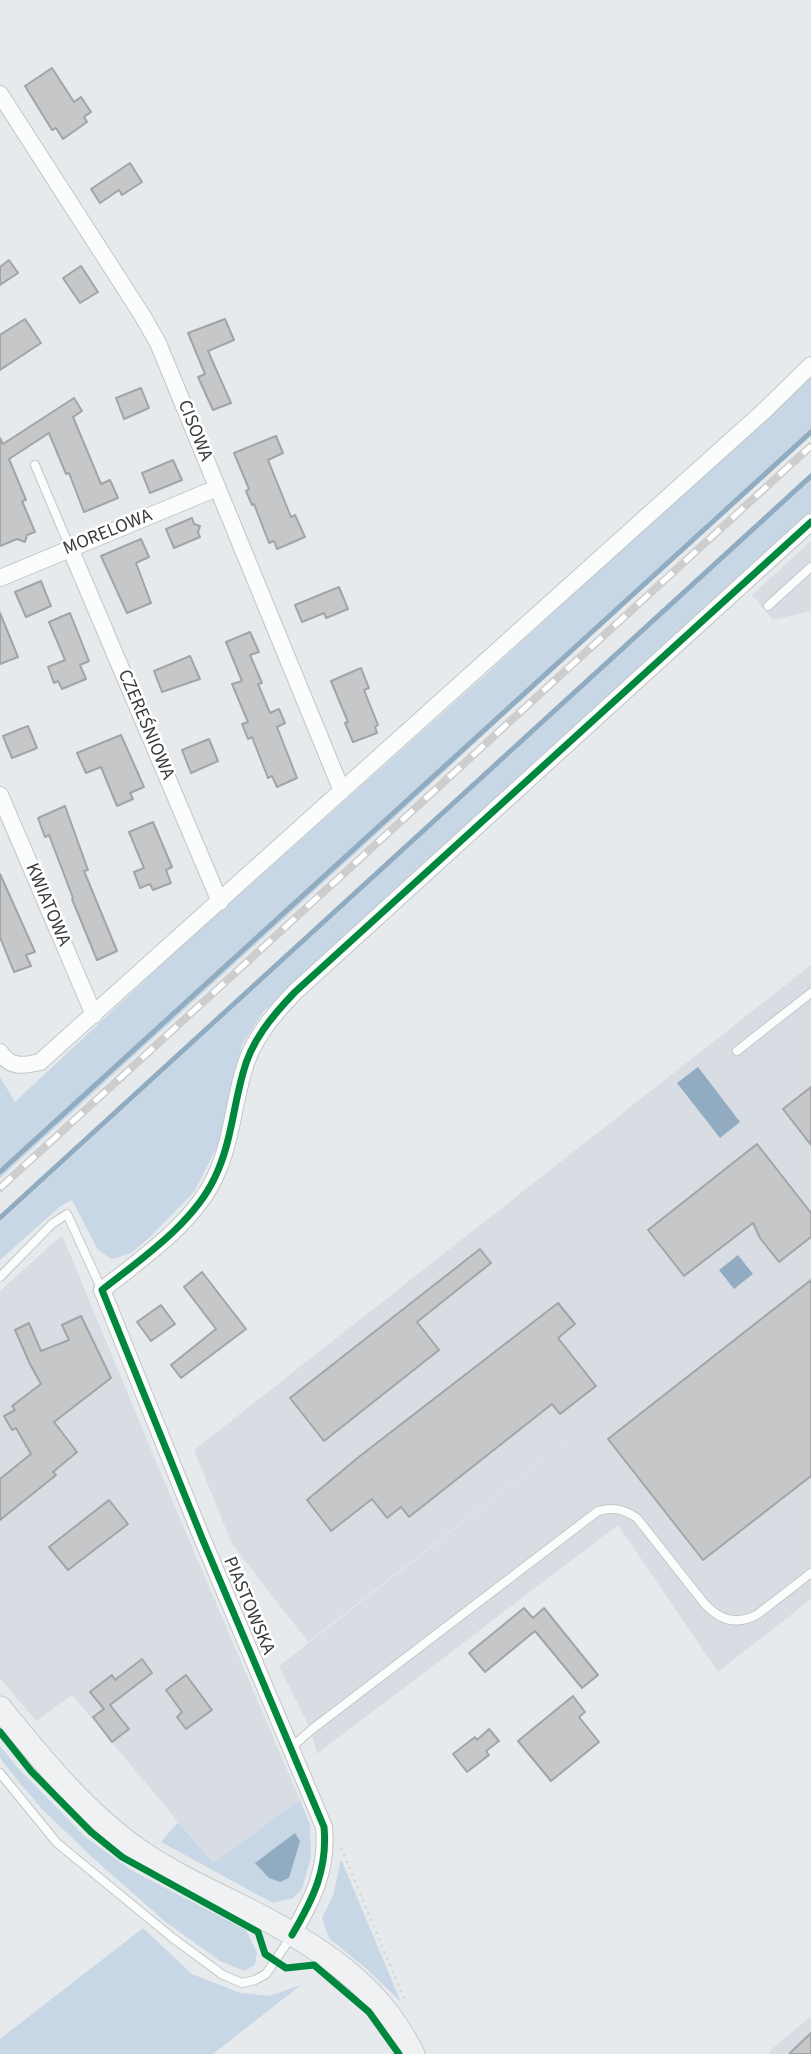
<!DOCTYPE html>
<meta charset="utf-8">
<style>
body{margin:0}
canvas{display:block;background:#e7eaec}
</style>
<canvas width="811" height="2054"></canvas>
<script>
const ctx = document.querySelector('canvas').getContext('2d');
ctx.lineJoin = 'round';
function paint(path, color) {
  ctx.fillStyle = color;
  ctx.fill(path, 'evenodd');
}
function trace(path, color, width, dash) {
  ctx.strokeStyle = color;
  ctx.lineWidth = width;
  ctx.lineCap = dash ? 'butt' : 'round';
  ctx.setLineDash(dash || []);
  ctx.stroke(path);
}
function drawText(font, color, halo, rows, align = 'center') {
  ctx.font = font + ' "Source Sans 3",sans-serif';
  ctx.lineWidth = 5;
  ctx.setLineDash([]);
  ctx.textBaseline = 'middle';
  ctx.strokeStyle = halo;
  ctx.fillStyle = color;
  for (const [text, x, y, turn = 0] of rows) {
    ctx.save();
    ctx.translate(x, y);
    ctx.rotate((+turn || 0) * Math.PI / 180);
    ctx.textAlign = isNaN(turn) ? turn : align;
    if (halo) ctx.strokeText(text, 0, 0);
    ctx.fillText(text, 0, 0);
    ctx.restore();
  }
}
const built = new Path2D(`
 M811 541V611L773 620 752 595Z
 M811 965V1599L718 1672 618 1525 317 1754 311 1730 279 1666 650 1376 308 1642 232 1544 194 1450Z
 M62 1235 172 1500 300 1800 213 1863 72 1695 36 1721 0 1678V1291Z
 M811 2016V2054H769L773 2048Z`);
const green = new Path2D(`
 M811 376V431L392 820 0 1178V1077L15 1102 172 955 481 679Z
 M811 475V512L263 1012 242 1045 220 1141 194 1192 150 1237 131 1253 112 1259 98 1250 72 1200 62 1205 0 1260V1222L634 641Z
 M0 1746 18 1768 84 1836 131 1870 246 1930 257 1953 255 1965 244 1971 220 1961 167 1923 93 1858 42 1809 18 1781 0 1758Z
 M300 1800 310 1825 311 1857 302 1889 293 1898 273 1903 161 1842 178 1822 213 1863Z
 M341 1859 401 2002 368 1970 329 1938 322 1918 333 1896Z
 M143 1928 192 1974 240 1993 269 1996 301 1985 213 2054H0V2039Z`);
const water = new Path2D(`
 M698 1067 740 1122 720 1138 677 1083Z
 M738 1255 753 1274 734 1289 719 1270Z
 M295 1833 300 1841 289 1878 280 1882 269 1878 255 1863Z`);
const stream = new Path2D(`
 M0 1172 811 432
 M0 1218 811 476`);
const building = new Path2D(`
 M52 68 74 102 81 97 91 112 84 117 87 122 63 139 56 128 52 130 25 86Z
 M130 163 142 182 122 195 119 190 100 203 91 189Z
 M9 260 18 273 0 285V267Z
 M81 266 98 292 80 303 63 278Z
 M25 319 41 343 0 370V335Z
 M225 319 234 340 208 351 231 403 213 410 198 377 205 374 188 333Z
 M141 388 149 408 124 419 116 398Z
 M74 398 82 411 73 417 101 484 110 480 118 498 84 512 69 473 66 474 49 433 9 459 26 500 22 501 35 532 27 535 25 542 17 539 0 546V438L3 444Z
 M276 436 283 453 268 460 291 517 295 515 305 537 277 549 274 541 269 543 254 504 252 505 246 491 249 489 234 453Z
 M173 460 182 480 150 493 142 473Z
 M192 518 194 524 200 526 198 532 200 537 174 548 166 529Z
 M141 539 149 557 136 563 151 603 127 613 101 556Z
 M41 581 51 606 26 617 15 592Z
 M339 587 348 609 326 618 324 613 302 622 295 605Z
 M0 613 18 657 0 664Z
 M70 613 89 661 80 665 86 679 62 689 58 681 54 683 48 667 65 660 49 622Z
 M250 632 259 652 250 655 262 683 258 684 270 713 279 709 285 723 277 727 297 778 277 787 272 776 268 778 252 737 248 739 242 724 248 722 232 684 242 681 226 642Z
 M190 656 200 679 162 692 154 671Z
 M361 668 369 688 364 690 378 725 375 727 377 733 353 742 345 723 348 722 331 681Z
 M28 726 37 748 12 758 3 736Z
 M121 735 144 787 130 793 133 799 117 806 101 767 86 773 77 753Z
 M209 739 218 761 191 773 182 750Z
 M65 806 88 870 84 871 117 951 97 960 72 899 73 898 49 835 45 837 38 818Z
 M153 822 172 867 166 870 171 883 153 890 150 884 140 888 134 872 144 868 129 832Z
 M0 874 35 952 26 955 31 966 14 972 0 937Z
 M811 1087V1145L783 1109Z
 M757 1144 811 1213V1237L779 1262 760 1238 753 1223 684 1276 648 1230Z
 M480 1249 491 1263 417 1322 439 1350 324 1441 290 1398Z
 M202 1272 246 1329 181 1378 171 1365 216 1329 184 1287Z
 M811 1280V1476L703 1560 608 1439Z
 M558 1303 575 1324 558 1338 596 1386 560 1414 552 1404 409 1517 401 1507 387 1518 372 1499 331 1531 307 1500 360 1456Z
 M161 1305 175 1324 151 1341 137 1322Z
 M81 1316 111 1378 54 1422 77 1452 53 1472 56 1475 0 1520V1479L31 1454 16 1428 12 1430 4 1416 15 1410 12 1406 41 1384 30 1364 15 1330 29 1323 41 1351 69 1340 62 1325Z
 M109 1500 128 1524 68 1570 49 1547Z
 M524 1608 533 1618 544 1608 598 1675 582 1688 535 1631 485 1672 469 1653Z
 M142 1659 152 1673 110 1705 129 1729 112 1742 93 1717 104 1709 90 1692 112 1675 115 1680Z
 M186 1675 212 1710 186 1729 177 1717 182 1712 166 1690Z
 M573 1696 585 1712 579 1717 599 1742 551 1781 518 1741Z
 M489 1729 499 1741 486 1751 489 1755 467 1772 453 1754 475 1737 477 1740Z
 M811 2033V2054H789Z`);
const path = new Path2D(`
 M341 1848 406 2003`);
const lane = new Path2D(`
 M35 465 70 548
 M768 606 811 567
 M737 1051 811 993
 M0 1277 52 1224 67 1214 102 1290
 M292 1747 311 1730 598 1511C614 1507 623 1509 637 1518L704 1603C719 1620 737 1626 758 1614L811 1573
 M0 1773 57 1843 174 1939 223 1975 242 1983 255 1980 266 1974 291 1937`);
const street = new Path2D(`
 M0 94 142 315 158 343 342 791
 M70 548 220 902
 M0 578 217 488
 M0 795 94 1015
 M0 1052C10 1068 23 1066 40 1062L764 411 811 365
 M292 1935C313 1899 328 1869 324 1827L202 1538 102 1290C141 1259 194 1223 215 1177 231 1144 233 1108 243 1073 251 1041 272 1016 295 992L811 522`);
const secondary = new Path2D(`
 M0 1708C42 1760 86 1814 141 1852 179 1878 222 1896 262 1917 305 1940 350 1968 381 2005 394 2020 404 2037 413 2054`);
const rail = new Path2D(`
 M0 1188 811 446`);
const cycleway = new Path2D(`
 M0 1732 31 1771 91 1832 122 1857 258 1932 265 1954 286 1968 314 1965 369 2012 399 2054
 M292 1935C313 1899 328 1869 324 1827L202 1538 102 1290C141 1259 194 1223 215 1177 231 1144 233 1108 243 1073 251 1041 272 1016 295 992L811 522`);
const streetNames = [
 ["CISOWA",194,431,68],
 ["MORELOWA",108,533,-22],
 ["CZEREŚNIOWA",145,725,67],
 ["KWIATOWA",47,905,67],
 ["PIASTOWSKA",248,1606,67]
];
paint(built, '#d7dde3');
paint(green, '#c7d7e5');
paint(water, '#91abc1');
trace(stream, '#91abc1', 5);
paint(building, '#c5c7c9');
trace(building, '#a2a4a6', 2);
trace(lane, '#c3c6c7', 10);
trace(street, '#c3c6c7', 18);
trace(secondary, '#c3c6c7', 25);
trace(path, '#d3d4d4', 2.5, [2, 5]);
trace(lane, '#fbfcfc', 8);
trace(street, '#fbfcfc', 16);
trace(secondary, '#eff1f3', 23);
trace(rail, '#cdcdcd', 8);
trace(rail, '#fff', 5, [16]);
trace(cycleway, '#00873e', 7);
drawText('19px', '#393b3c', '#fff', streetNames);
</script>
